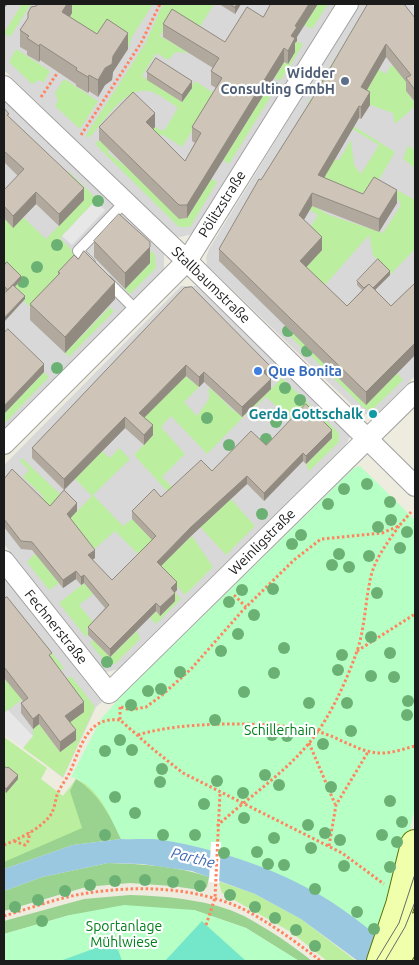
<!DOCTYPE html>
<meta charset="utf-8">
<style>
body{margin:0}
#map{position:relative;width:419px;height:965px;overflow:hidden;background:#eeebdf;font-family:Ubuntu,sans-serif}
canvas{display:block}
.frame{position:absolute;inset:0;border:5px solid #1b1b1b;pointer-events:none}
</style>
<div id="map">
<canvas width="419" height="965"></canvas>
<div class="frame"></div>
</div>
<script>
const ctx = document.querySelector('canvas').getContext('2d');
ctx.lineJoin = 'round';
function paint(path, color) {
  ctx.fillStyle = color;
  ctx.fill(path, 'evenodd');
}
function trace(path, color, width, dash) {
  ctx.strokeStyle = color;
  ctx.lineWidth = width;
  ctx.lineCap = dash ? 'butt' : 'round';
  ctx.setLineDash(dash || []);
  ctx.stroke(path);
}
function drawText(font, color, halo, rows, align = 'center') {
  ctx.font = font + ' Ubuntu,sans-serif';
  ctx.lineWidth = 4.5;
  ctx.setLineDash([]);
  ctx.textBaseline = 'middle';
  ctx.strokeStyle = halo;
  ctx.fillStyle = color;
  for (const [text, x, y, turn = 0] of rows) {
    ctx.save();
    ctx.translate(x, y);
    ctx.rotate((+turn || 0) * Math.PI / 180);
    ctx.textAlign = isNaN(turn) ? turn : align;
    if (halo) ctx.strokeText(text, 0, 0);
    ctx.fillText(text, 0, 0);
    ctx.restore();
  }
}
const residential = new Path2D(`
 M4 4H335L193 234 180 237 174 235 4 70Z
 M360 4H411L415 9V376L378 414 371 416 358 411 207 265 206 258 209 249Z
 M4 99 164 254V271L4 434Z
 M181 286H196L347 430 350 436 346 445 120 669 106 672 101 668 4 544V465Z
 M4 579 102 702 96 707 63 778 4 732Z`);
const grass = new Path2D(`
 M22 4H31L10 37 4 33Z
 M58 4H153L132 37 128 49 107 35 97 50Z
 M163 4H214L194 36 169 21 160 36 189 53 176 52 168 60 156 53 142 76 182 102 195 81 215 94 182 147 162 134 155 144 217 182 190 227H179L95 144 99 140 109 150 107 152 124 165 146 142 143 138 155 127 164 131 178 108C171 103 163 97 155 93 127 81 105 121 89 138L86 135 145 44Z
 M318 4H328L312 29 304 25Z
 M357 22 362 26 376 68 386 74 390 67 415 47 411 88 406 91 415 103V106L395 124 393 113 370 105 321 96 315 92Z
 M297 41 303 45 280 81 274 77 284 62 288 64 295 52 291 50Z
 M16 49 50 71 44 82 39 80 32 84 9 62Z
 M64 79 98 101 80 129 55 106 58 101 55 93Z
 M265 92 271 96 229 164 223 160Z
 M310 99 395 152 358 216 318 187 335 159 339 160 351 140 354 165 361 174 379 145 308 102Z
 M408 146 413 149 415 146V168L403 159Z
 M68 171 97 199 60 238 80 259 36 314 13 289 4 270V218L13 227 23 217 46 239 84 200 61 178Z
 M263 176 329 215 383 233 401 205 391 187 415 200V249L390 275 373 255 369 235 325 285 305 268 322 250 301 243 318 215 260 180Z
 M115 216 155 255 156 268 130 294 125 289Z
 M110 307 114 311 69 357 65 353Z
 M350 315 403 380 374 408 368 410 363 407 311 356Z
 M286 326 309 349 306 352 283 329Z
 M44 372 49 377 4 424V414Z
 M183 374 199 387 184 402 197 416 209 399V387L235 412 249 397 256 404 282 378 339 433V442L309 471 306 464 332 438 295 423 266 397 252 410 251 409 207 454 171 416 161 427 185 454 162 477 206 522 231 499 255 526 226 555 134 455 153 435 136 420C156 407 169 392 183 374Z
 M119 448 130 459 93 495 123 526 132 519 170 557 192 536 213 567 185 595 171 580 142 558 115 531 91 552 41 561 59 583 49 590 27 562 92 496 75 479 102 451 110 458Z
 M22 458 64 498 49 513 38 502 43 496 23 477 29 470 20 461Z
 M84 583 93 594 79 605 93 622 86 629 90 633 86 637 59 603Z
 M175 592 181 599 156 624 150 618Z
 M137 631 140 639 115 664 106 663 90 643 93 640 110 657Z
 M38 635 64 668 4 713V678L16 692 32 639Z
 M71 676 95 707 63 777 23 748 33 736V729L39 724 60 752 65 726 62 683Z
 M4 737 47 768 41 779 63 796 76 779 210 842 208 851 162 840 121 839 63 843 4 865Z
 M221 882 255 894 301 919 356 961H327L291 932 222 893 219 883Z`);
const forest = new Path2D(`
 M76 779C98 793 110 815 121 839L73 845 4 869V862L82 828 70 791Z
 M108 863C142 864 177 866 209 877L207 887 200 890 172 886 130 883 86 887 4 911V891L42 877Z
 M130 895C166 896 212 900 244 916 268 929 291 944 312 961H299L246 928 194 910 70 915 4 934V921L84 899Z`);
const park = new Path2D(`
 M360 466 415 520V807L399 878 381 933 373 935C315 883 239 853 163 841 150 838 135 840 121 839 110 817 98 784 71 777L101 719 122 695 354 468Z
 M124 905 194 910 246 928 299 961H4V934L70 915Z`);
const pitch = new Path2D(`
 M202 921 206 925 246 961H165Z
 M115 941 122 961H60Z`);
const parking = new Path2D(`
 M95 201 105 210 72 245 62 236Z
 M8 710 33 736 23 748 4 734V713Z`);
const water = new Path2D(`
 M121 839C135 840 150 838 163 840 229 851 299 876 353 917 372 931 390 947 410 961H358L301 919 255 894 192 871 142 864 108 863 42 877 4 891V869L73 845Z`);
const pier = new Path2D(`
 M211 842H221L219 883 209 882Z`);
const path = new Path2D(`
 M41 97 58 72
 M81 135 141 43 160 4
 M234 595 246 607
 M357 651 415 614
 M120 707V720L154 750 183 773 342 853 384 884
 M121 707 130 710 146 707 161 696 191 669 243 610 294 560 321 539 382 533 399 526 411 512
 M138 735C180 721 273 721 316 731 337 736 356 751 378 753 390 754 403 749 415 746
 M309 743 335 804
 M217 826C247 798 284 774 310 742 330 717 345 684 356 654 365 630 365 601 371 576 376 557 388 542 399 526
 M14 841 25 845 29 840V832
 M4 845C19 839 38 830 49 817 54 812 55 802 57 795 60 787 66 780 70 772 81 747 87 716 120 720
 M329 846 336 805 368 752
 M4 916C31 908 60 897 88 893 139 885 198 887 245 910 272 924 297 943 321 961
 M206 925 215 898 220 793`);
const lane = new Path2D(`
 M90 263 78 251 124 203
 M107 281 137 311`);
const street = new Path2D(`
 M4 86 187 261 415 486
 M4 444 187 261 348 4
 M4 561 109 693 415 392`);
const secondary = new Path2D(`
 M381 961 400 905 415 844
 M395 961 415 927`);
const tram = new Path2D(`
 M376 961 399 923 415 874
 M385 961 405 927 415 902`);
const trees = [
 [274,88],
 [98,201],
 [57,245],
 [37,267],
 [23,282],
 [288,331],
 [307,351],
 [57,368],
 [285,388],
 [300,400],
 [207,418],
 [276,422],
 [266,439],
 [229,445],
 [367,484],
 [344,489],
 [390,502],
 [328,504],
 [262,514],
 [391,520],
 [378,527],
 [407,532],
 [301,535],
 [292,544],
 [400,548],
 [339,554],
 [369,556],
 [332,565],
 [349,567],
 [273,589],
 [242,590],
 [377,593],
 [229,602],
 [254,615],
 [238,634],
 [371,637],
 [284,648],
 [221,651],
 [390,653],
 [342,655],
 [107,662],
 [338,670],
 [180,672],
 [274,673],
 [371,676],
 [394,677],
 [161,689],
 [148,691],
 [244,692],
 [408,701],
 [309,703],
 [347,703],
 [131,705],
 [407,715],
 [215,720],
 [351,731],
 [272,735],
 [287,736],
 [120,740],
 [323,744],
 [132,750],
 [105,751],
 [162,769],
 [265,775],
 [217,781],
 [160,782],
 [279,785],
 [331,787],
 [243,793],
 [115,797],
 [390,801],
 [204,804],
 [135,813],
 [244,818],
 [402,822],
 [308,825],
 [325,833],
 [105,835],
 [163,835],
 [195,835],
 [382,835],
 [274,838],
 [340,840],
 [397,842],
 [311,848],
 [257,852],
 [224,853],
 [268,864],
 [284,865],
 [344,866],
 [390,867],
 [145,880],
 [115,881],
 [173,882],
 [90,885],
 [200,886],
 [315,889],
 [65,891],
 [230,895],
 [38,900],
 [15,907],
 [255,907],
 [357,912],
 [275,918],
 [42,921],
 [374,929],
 [296,930],
 [315,946]
];
const wall = new Path2D(`
 M72 4V13L70 17 97 34 128 49 113 72 112 80 105 85 98 97 89 91 88 93 76 86V84L40 60 39 62 27 55V51L20 47V30L28 19V13L36 6Z
 M219 4H241L235 14Z
 M415 18V102L406 91V82L386 57 367 90 370 105 361 119 359 118 324 178 363 194 397 203 379 232 312 206 304 220 322 250 306 267 347 306 362 290 357 285V281L390 275 375 290 391 306 415 283V355L366 405 219 261V249L312 99Z
 M163 24 225 42 297 37V41L295 43V52L288 64 284 62 187 218 179 219 99 140V127H155L153 129 185 161 195 143 192 141V127L216 88 211 85V71L213 68 163 37Z
 M147 72 192 88 182 102 147 80Z
 M4 108 9 117 84 200 59 226 36 204 13 228 4 218V190L18 176 4 162Z
 M94 241 150 263 125 289 94 257Z
 M78 259 115 299 65 353 30 320V304L58 276V272Z
 M4 266 21 280 15 287 25 299 6 292 4 289Z
 M184 288 270 376 269 377 271 389 242 417 204 382 199 387 186 376 144 417 153 435 144 445 125 428 64 490 32 458V448Z
 M332 438 306 464 303 461 264 501 247 484 191 536 161 566 177 590 175 592V601L160 616 156 611 110 657 88 635V627L105 608 84 583 81 585 76 579 63 588 32 550 21 549 4 527V479L50 506 77 511 70 518 95 558 92 560 112 580 152 540 132 519V511L161 497 212 471 266 445Z
 M4 599 52 658 84 712 70 722 76 740 60 752 39 724 33 729 21 713V703L23 701 4 678Z
 M4 766 18 779 6 793 4 790Z`);
const shadedWall = new Path2D(`
 M4 4H8L4 8Z
 M67 4H72V13L62 28V12Z
 M237 4H241L235 14V7Z
 M309 4H318L297 37V41L295 43V52L288 64V51L291 36 295 26Z
 M128 33V49L113 72 112 80 105 85 98 97V80Z
 M40 44V60L39 62V46Z
 M386 44V57L361 100V87Z
 M284 48V62L187 218V205Z
 M89 75V91L88 93V77Z
 M192 81V88L182 102V95Z
 M370 92V105L361 119V107Z
 M359 106V118L318 188V175Z
 M155 113V127L146 136V122Z
 M84 188V200L59 226V214Z
 M397 190V203L379 232V219Z
 M36 192V204L13 228V216Z
 M312 193V206L299 228V215Z
 M322 237V250L300 274V261Z
 M150 247V263L125 289V273Z
 M390 271V275L369 296V292Z
 M21 276V280L8 293V290Z
 M115 282V299L65 353V337Z
 M25 296V299L4 322V318Z
 M415 343V355L366 405V392Z
 M44 364V372L4 414V406Z
 M186 365V376L139 423V413Z
 M270 366V376L263 383V372Z
 M204 372V382L199 387V377Z
 M271 379V389L242 417V407Z
 M125 417V428L64 490V479Z
 M153 425V435L144 445V435Z
 M332 430V438L306 464V456Z
 M303 453V461L264 501V493Z
 M247 476V484L191 536 157 570V562L191 527Z
 M77 503V511L67 522V514Z
 M95 550V558L88 563V555Z
 M76 571V579L63 588V580Z
 M84 575V583L81 585V577Z
 M177 582V590L171 596V588Z
 M175 593V601L160 616V607Z
 M156 603V611L110 657V649Z
 M84 702V712L65 726V716Z
 M39 714V724L33 729V719Z
 M76 730V740L60 752V742Z
 M18 775V779L6 793V789Z`);
const building = new Path2D(`
 M38 4H67L62 12 97 34 107 19 128 33 113 56 112 64 105 68 98 80 89 75 88 77 76 70 77 68 40 44 39 46 27 38 29 36 20 30 28 18V13L31 7 36 6Z
 M230 4H237L235 7Z
 M271 4H309L295 26 297 27 291 36 295 38 288 51 284 48 187 205H179L99 127 133 92 155 113 146 122 185 161 201 133 192 127 222 78 211 71 219 58 163 24 172 9 225 42 247 7 263 17Z
 M368 4H404L415 18V90L406 78 411 75 386 44 361 87 370 92 361 107 359 106 318 175 363 194 374 177 397 190 379 219 312 193 299 215 322 237 300 261 347 306 369 284 391 306 415 283V343L366 392 219 249 259 179 261 180 312 99Z
 M156 58 192 81 182 95 147 72Z
 M4 108 9 114 7 115 84 188 59 214 36 192 13 216 4 206V190L24 169 4 151Z
 M119 214 150 242V247L125 273 94 241Z
 M84 251 115 282 65 337 30 304 60 273 58 272 74 255 78 259Z
 M378 259 390 271 373 288 369 284 364 288 357 281Z
 M7 262 21 276 8 290 4 286V266Z
 M13 285 25 296 4 318V294Z
 M192 287 270 366 263 372 271 379 242 407 204 372 199 377 186 365 139 413 153 425 144 435 125 417 64 479 32 448 184 288Z
 M8 329 44 364 4 406V333Z
 M306 404 332 430 306 456 303 453 264 493 247 476 191 527 157 562 177 582 171 588 175 593 160 607 156 603 110 649 88 627 109 605 84 575 81 577 76 571 63 580 32 542 21 541 4 519V479L12 469 50 506 64 490 77 503 67 514 95 550 88 555 112 580 156 536 132 511 154 489 161 497 201 460 212 471 251 431 266 445Z
 M7 597 52 653 49 655 84 702 65 716 76 730 60 742 39 714 33 719 21 703 28 698 4 667V599Z
 M4 766 7 768 8 767 18 775 6 789 4 786Z`);
const markers = [
 [345,81,5,"#5c6f8a"],
 [258,371,5,"#3f7fe0"],
 [373,414,5,"#0f9aa8"]
];
const serviceNames = [
 ["Widder",335,73],
 ["Consulting GmbH",335,89]
];
const streetNames = [
 ["Pölitzstraße",222,204,-58],
 ["Stallbaumstraße",211,285,44],
 ["Weinligstraße",262,542,-45],
 ["Fechnerstraße",56,627,51]
];
const shopNames = [
 ["Que Bonita",268,371]
];
const cultureNames = [
 ["Gerda Gottschalk",363,414]
];
const parkNames = [
 ["Schillerhain",280,730],
 ["Sportanlage",124,926],
 ["Mühlwiese",124,942]
];
const waterNames = [
 ["Parthe",193,858,14]
];
paint(residential, '#d9d8d8');
paint(grass, '#bcee9f');
paint(forest, '#9ad28f');
paint(park, '#b6ffc5');
paint(pitch, '#74e6c9');
paint(parking, '#e7e7e7');
paint(water, '#9ac8e1');
paint(pier, '#fff');
trace(lane, '#a2a2a2', 12);
trace(street, '#a2a2a2', 22);
trace(secondary, '#597400', 30);
trace(path, '#ff845f', 3, [2.5, 2.5]);
trace(lane, '#fff', 10);
trace(street, '#fff', 20);
trace(secondary, '#f0ffac', 28);
trace(tram, '#696969', 1);
ctx.fillStyle = '#6cb174';
for (const [x, y] of trees) {
  ctx.beginPath();
  ctx.arc(x, y, 6, 0, 2 * Math.PI);
  ctx.fill();
}
paint(wall, '#b1a99e');
paint(shadedWall, '#908a81');
paint(building, '#cec5b8');
trace(building, '#908a81', 1);
for (const [x, y, r, color] of markers) {
  const dot = new Path2D();
  dot.arc(x, y, r, 0, 2 * Math.PI);
  ctx.fillStyle = color;
  ctx.fill(dot);
  trace(dot, '#fff', 2);
}
drawText('bold 14px', '#4e5e75', '#fff', serviceNames, 'right');
drawText('14px', '#1b1b1b', '#fff', streetNames);
drawText('bold 14px', '#366cbe', '#fff', shopNames, 'left');
drawText('bold 14px', '#0d838f', '#fff', cultureNames, 'right');
drawText('14px', '#01811c', '#fff', parkNames);
drawText('italic 15px', '#3f6ab3', '#fff', waterNames);
</script>
